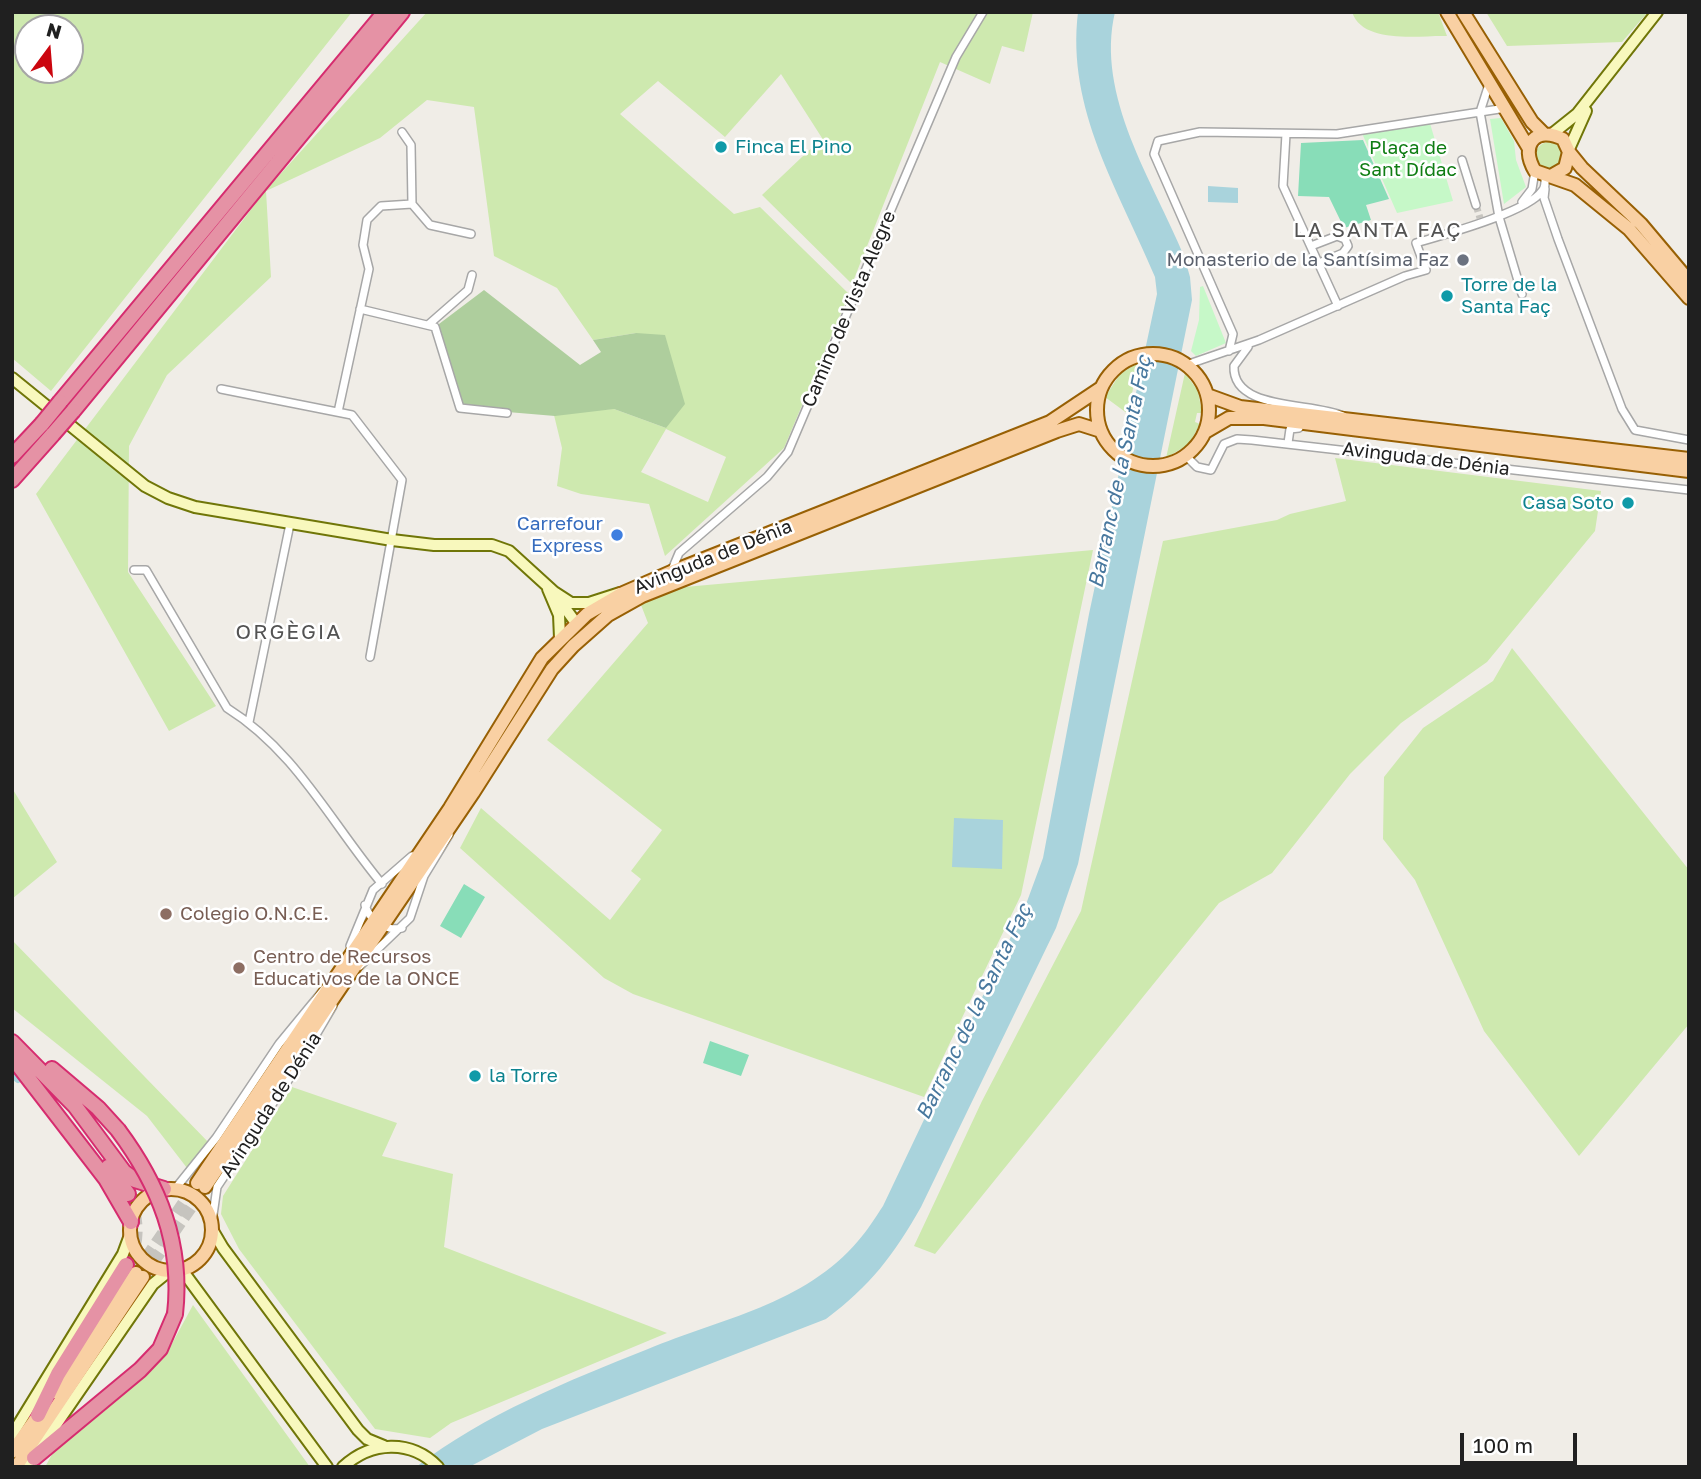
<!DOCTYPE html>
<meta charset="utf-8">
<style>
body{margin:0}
#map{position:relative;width:1701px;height:1479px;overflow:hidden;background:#f0ede7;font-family:"Golos Text",sans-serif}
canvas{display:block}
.frame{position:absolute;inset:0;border:14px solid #202020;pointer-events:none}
.north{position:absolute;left:14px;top:14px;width:70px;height:70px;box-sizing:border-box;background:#fff;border:2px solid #a6a6a6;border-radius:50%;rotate:16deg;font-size:19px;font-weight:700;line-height:28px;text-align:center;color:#202020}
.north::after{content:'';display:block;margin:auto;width:24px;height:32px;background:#cb060f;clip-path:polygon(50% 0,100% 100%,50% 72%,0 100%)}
.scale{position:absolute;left:1460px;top:1433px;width:117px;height:32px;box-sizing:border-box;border:4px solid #202020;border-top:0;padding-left:9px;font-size:21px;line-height:24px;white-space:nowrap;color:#202020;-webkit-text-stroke:5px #fff;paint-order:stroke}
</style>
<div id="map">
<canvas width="1701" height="1479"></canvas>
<div class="frame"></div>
<div class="north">N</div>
<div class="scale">100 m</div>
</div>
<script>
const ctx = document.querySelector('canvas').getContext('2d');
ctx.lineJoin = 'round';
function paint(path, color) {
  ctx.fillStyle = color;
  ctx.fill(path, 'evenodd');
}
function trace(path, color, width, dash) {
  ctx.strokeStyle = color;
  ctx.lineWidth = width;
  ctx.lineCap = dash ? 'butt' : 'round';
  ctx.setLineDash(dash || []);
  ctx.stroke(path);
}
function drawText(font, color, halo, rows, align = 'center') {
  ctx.font = font + ' "Golos Text",sans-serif';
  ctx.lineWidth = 5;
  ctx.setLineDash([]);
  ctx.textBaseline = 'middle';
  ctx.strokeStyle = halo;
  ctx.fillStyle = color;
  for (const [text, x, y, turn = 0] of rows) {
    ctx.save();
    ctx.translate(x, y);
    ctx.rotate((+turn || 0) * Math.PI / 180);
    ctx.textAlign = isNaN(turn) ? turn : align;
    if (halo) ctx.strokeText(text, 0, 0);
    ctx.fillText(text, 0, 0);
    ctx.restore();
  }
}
const grass = new Path2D(`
 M12 12H352L51 391 12 358ZM28 28H70V70H28Z
 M427 12H1033L1024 52 1002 46 990 84 940 62 852 284 762 195 822 138 781 74 725 137 658 81 620 114 734 214 760 207 849 294 784 448 665 556 649 504 581 494 557 486 562 448 553 411 614 409 666 428 636 333 593 340 557 288 494 256 474 107 427 100 380 138 266 191 271 277 167 375 129 446 128 572 216 706 169 731 36 494 265 191ZM666 429 726 457 708 502 641 472Z
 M1352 12H1438L1447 36C1420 35 1363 45 1352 12Z
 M1486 12H1646L1647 13 1622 42 1507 46Z
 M1536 155a13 13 0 1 1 26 0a13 13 0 1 1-26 0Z
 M1138 363 1128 414 1105 397 1120 374Z
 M1185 373 1198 391 1202 413H1197L1195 422 1200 424 1189 444 1166 458Z
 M1335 458 1601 491 1595 531 1487 662 1401 723 1350 774 1272 873 1219 903 935 1254 914 1246 982 1101 1081 911 1163 541 1277 520 1290 514 1346 501Z
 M1093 550 1021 895 924 1097 633 994 604 978 460 848 481 808 610 920 641 879 631 871 662 830 547 740 648 623 641 605 674 588Z
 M1512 648 1689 870V1024L1579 1156 1484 1031 1415 880 1383 839 1384 777 1423 728 1493 681Z
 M12 788 57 862 12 899Z
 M12 940 211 1145 187 1168 147 1116 12 1008Z
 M292 1087 397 1123 382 1156 453 1174 444 1247 667 1333 451 1423 430 1438 375 1429 239 1249 221 1214 223 1196Z
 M193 1305 310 1467H45L55 1449 102 1413 168 1351Z`);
const forest = new Path2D(`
 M484 290 580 365 601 352 593 340 636 333 665 335 685 404 666 428 614 409 555 416 460 408 435 327Z`);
const park = new Path2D(`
 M1501 118 1514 141 1516 160 1526 187 1504 204 1490 119Z
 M1429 120 1453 201 1397 213 1361 131Z
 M1203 286 1226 343 1196 356 1191 351 1199 320 1200 287Z`);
const pitch = new Path2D(`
 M1363 140 1389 199 1366 205 1371 220 1344 228 1329 197 1298 196 1301 143Z
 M464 884 485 897 461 938 440 926Z
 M710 1041 749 1055 741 1076 703 1063Z`);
const water = new Path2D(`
 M1078 12H1115C1095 96 1153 181 1184 256L1190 277 1192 300 1078 864 1056 928 921 1207C894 1255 870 1286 826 1319L542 1429 469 1467H416C485 1414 568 1381 648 1349 720 1319 805 1304 858 1241 867 1231 875 1218 883 1206L1025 907 1043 858 1089 614 1157 294 1155 277C1119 190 1066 110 1078 12Z
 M1208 186 1238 188V203L1208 202Z
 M954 818 1003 820 1002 869 952 867Z`);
const canal = new Path2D(`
 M12 1073 18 1079`);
const streetTunnel = new Path2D(`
 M1476 205 1480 218`);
const primaryTunnel = new Path2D(`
 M136 1273 197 1183
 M143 1277 205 1187`);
const highwayTunnel = new Path2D(`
 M126 1265C140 1241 137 1219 128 1194`);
const street = new Path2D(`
 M1489 84 1480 112 1499 217 1522 294
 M402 132 411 145 412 204 430 225 471 234
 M1286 134 1283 186 1338 306
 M1462 160 1476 205
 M1545 189 1544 198 1558 239 1622 409 1635 430 1689 440
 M1522 202 1532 189 1535 171
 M1311 246 1337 236 1345 239 1348 246 1343 253 1319 263
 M360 309 435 327 460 408 507 413
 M428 325 468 290 472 275
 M1248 347 1234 366C1232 411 1312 402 1343 416
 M1229 351 1233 334 1154 154 1158 141 1200 132 1337 134 1506 108
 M1186 365 1259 340 1405 276 1426 270 1416 243C1443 235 1528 212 1542 191 1546 187 1545 182 1545 176
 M221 389 352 415 402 480 370 657
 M338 412 369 269 363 245 367 220 381 206 412 204
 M1288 443 1290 429 1299 428
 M1186 456 1197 467 1211 470 1224 444 1237 439 1252 440 1689 490
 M134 570H146L227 708C296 751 331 823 382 884
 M671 572 679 553 767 477 788 452 956 57 983 12
 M249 722 290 524
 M365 905C369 920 387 932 402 928
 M350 946 373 890 412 856
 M360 966 410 918 424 876 449 835
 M175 1189 216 1138 279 1044 326 987
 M212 1222 217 1187 297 1067 333 1006`);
const secondary = new Path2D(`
 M1552 134 1577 114 1657 12
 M1569 149 1586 111
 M12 378 145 486 168 498 195 507 392 540 434 545H492L509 551 554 592 571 603H589L620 593
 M548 589 559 615 560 638
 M557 597 576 623
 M213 1231 223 1248 358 1430 367 1439 384 1446
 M182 1270 327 1467
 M12 1435 123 1254 130 1235
 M27 1467 153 1284 169 1271
 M343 1467C371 1441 411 1439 438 1467`);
const primary = new Path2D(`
 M1447 12 1528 147
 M1463 12 1532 122 1544 134
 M1569 152 1582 168 1641 224 1689 281
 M1551 176 1565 168 1569 152 1563 139C1536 125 1519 145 1535 171L1575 185 1629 229 1689 298
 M1097 410a56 56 0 1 1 112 0a56 56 0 1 1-112 0Z
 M1207 395 1240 407 1689 459
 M1205 432 1229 418H1264L1689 471
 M197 1183 450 808 542 658 587 614 623 593 671 572 1050 422 1101 388
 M205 1187 473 793 552 669 573 646 608 615 642 596 1057 431 1079 424 1101 431
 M130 1230a41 41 0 1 1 82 0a41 41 0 1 1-82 0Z
 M54 1392 136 1273
 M12 1452 42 1410
 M16 1467 143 1277`);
const highway = new Path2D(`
 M60 402 385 12
 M73 411 402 12
 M12 456 42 424
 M12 480 53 434
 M12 1042 75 1106 124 1172 135 1180 164 1189
 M12 1057 106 1179 131 1222
 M52 1069 98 1108 118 1130
 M108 1167 128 1194
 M38 1415 58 1374 126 1265
 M34 1458 140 1370 160 1349 175 1314`);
const highwayBridge = new Path2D(`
 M42 424 60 402
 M53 434 73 411
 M118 1130C159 1185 183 1244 175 1314`);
const markers = [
 [721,147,7,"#0f9aa8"],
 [1463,260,7,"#6b7280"],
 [1447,296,7,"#0f9aa8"],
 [1628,503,7,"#0f9aa8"],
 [617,535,7,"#3f7fe0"],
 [166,914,7,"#8d6e63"],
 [239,968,7,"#8d6e63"],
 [475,1076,7,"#0f9aa8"]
];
const cultureNames = [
 ["Finca El Pino",735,147],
 ["Torre de la",1461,285],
 ["Santa Faç",1461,307],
 ["Casa Soto",1614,503,"right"],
 ["la Torre",489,1076]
];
const parkNames = [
 ["Plaça de",1408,148],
 ["Sant Dídac",1408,170]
];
const worshipNames = [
 ["Monasterio de la Santísima Faz",1449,260]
];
const streetNames = [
 ["Camino de Vista Alegre",849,309,-67],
 ["Avinguda de Dénia",1426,459,7],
 ["Avinguda de Dénia",713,557,-22],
 ["Avinguda de Dénia",271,1105,-57]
];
const shopNames = [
 ["Carrefour",603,524],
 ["Express",603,546]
];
const educationNames = [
 ["Colegio O.N.C.E.",180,914],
 ["Centro de Recursos",253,957],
 ["Educativos de la ONCE",253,979]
];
const neighbourhoodNames = [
 ["LA SANTA FAÇ",1378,230],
 ["ORGÈGIA",289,632]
];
const waterNames = [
 ["Barranc de la Santa Faç",1120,472,-78],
 ["Barranc de la Santa Faç",974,1012,-64]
];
paint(grass, '#cee9af');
paint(forest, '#aece9d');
paint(park, '#c6f8c8');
paint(pitch, '#88ddb8');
paint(water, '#a9d3dc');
trace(canal, '#a9d3dc', 8);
trace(streetTunnel, '#c6c4bf', 7, [7, 3.5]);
trace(primaryTunnel, '#c6c4bf', 12, [12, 6]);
trace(highwayTunnel, '#c6c4bf', 14, [14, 7]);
trace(street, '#a7a7a7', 10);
trace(secondary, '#707608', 14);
trace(primary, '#986004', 16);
trace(highway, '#d62c6f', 18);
trace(street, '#fff', 7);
trace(secondary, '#f8f8bd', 10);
trace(primary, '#f9d0a3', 12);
trace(highway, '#e592a5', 14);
trace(highwayBridge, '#d62c6f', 18, []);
trace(highwayBridge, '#e592a5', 14);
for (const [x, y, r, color] of markers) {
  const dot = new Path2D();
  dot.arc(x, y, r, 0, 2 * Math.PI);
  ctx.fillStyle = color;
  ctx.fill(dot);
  trace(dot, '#fff', 2.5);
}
drawText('19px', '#0d838f', '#fff', cultureNames, 'left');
drawText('19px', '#0f7d13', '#fff', parkNames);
drawText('19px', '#5b616d', '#fff', worshipNames, 'right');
drawText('19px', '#202020', '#fff', streetNames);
drawText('19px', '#366cbe', '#fff', shopNames, 'right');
drawText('19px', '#785e54', '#fff', educationNames, 'left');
ctx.letterSpacing = '2px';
drawText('21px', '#535353', '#fff', neighbourhoodNames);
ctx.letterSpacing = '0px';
drawText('italic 21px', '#48789e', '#fff', waterNames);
</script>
